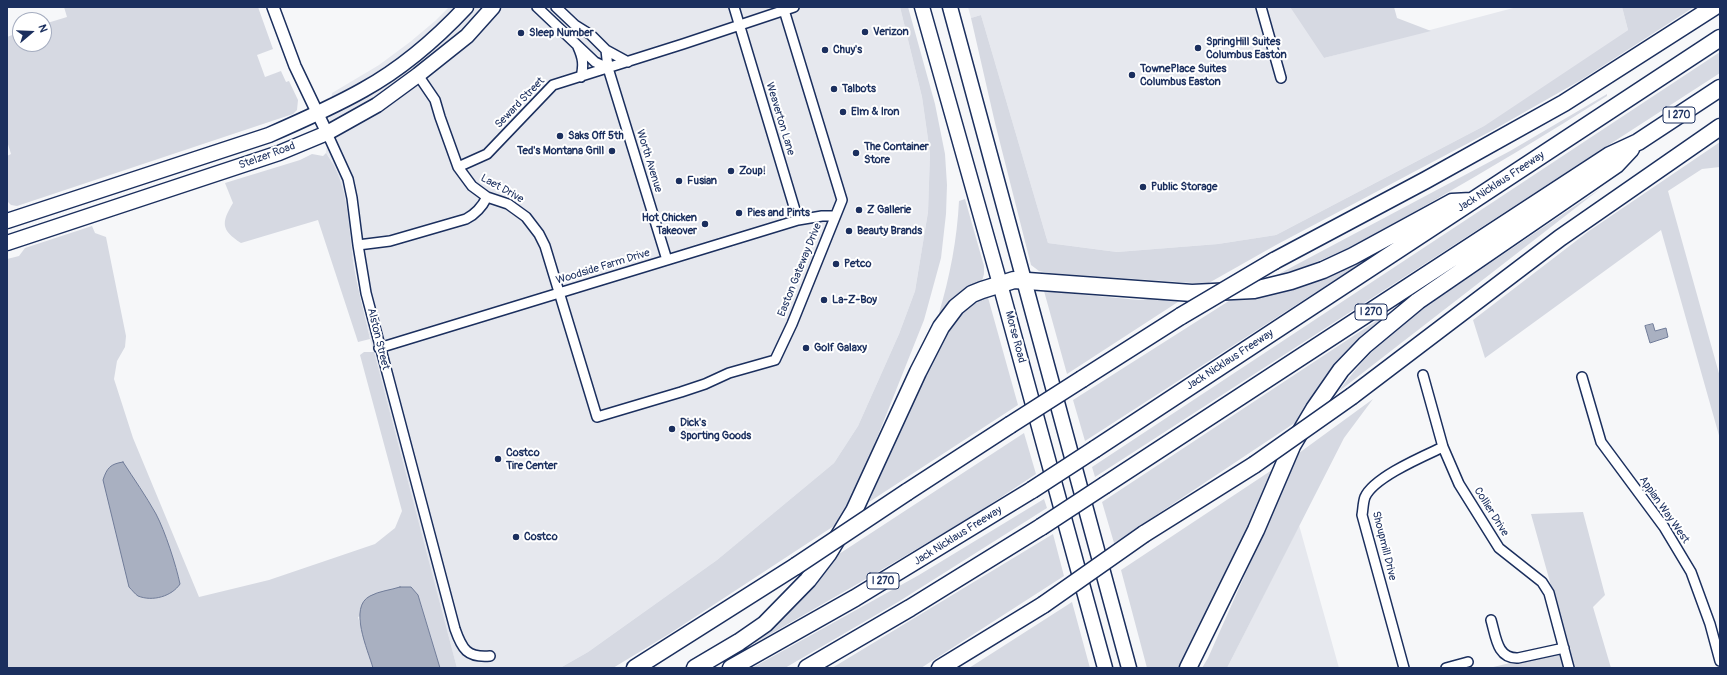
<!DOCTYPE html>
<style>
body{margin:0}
#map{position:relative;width:1727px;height:675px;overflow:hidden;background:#f6f7f9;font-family:Pangolin,sans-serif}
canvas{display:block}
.frame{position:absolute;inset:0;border:8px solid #1b2f5e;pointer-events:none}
.north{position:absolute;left:12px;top:12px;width:40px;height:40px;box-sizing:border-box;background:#fff;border:1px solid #a4acbf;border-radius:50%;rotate:71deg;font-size:11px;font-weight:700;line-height:16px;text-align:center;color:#1b2f5e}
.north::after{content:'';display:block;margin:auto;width:14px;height:18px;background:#1b2f5e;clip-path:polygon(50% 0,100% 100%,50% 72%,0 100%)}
</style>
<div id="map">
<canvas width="1727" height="675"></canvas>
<div class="frame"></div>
<div class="north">N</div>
</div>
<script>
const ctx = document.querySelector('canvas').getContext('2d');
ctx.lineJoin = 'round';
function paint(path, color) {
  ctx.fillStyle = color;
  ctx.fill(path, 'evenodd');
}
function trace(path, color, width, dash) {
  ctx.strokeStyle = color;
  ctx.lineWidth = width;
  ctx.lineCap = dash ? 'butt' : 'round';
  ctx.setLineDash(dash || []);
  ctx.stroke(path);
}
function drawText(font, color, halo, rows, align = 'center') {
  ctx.font = font + ' Pangolin,sans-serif';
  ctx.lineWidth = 4;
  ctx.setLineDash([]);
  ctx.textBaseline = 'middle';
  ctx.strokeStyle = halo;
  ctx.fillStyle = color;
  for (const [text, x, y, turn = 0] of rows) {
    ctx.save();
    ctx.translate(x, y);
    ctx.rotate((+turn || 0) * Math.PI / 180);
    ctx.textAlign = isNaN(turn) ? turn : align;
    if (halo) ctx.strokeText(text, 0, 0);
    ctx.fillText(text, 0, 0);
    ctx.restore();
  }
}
const built = new Path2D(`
 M449 7H900L922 97 930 153 928 212 915 291 899 334 858 426 834 463 717 560 588 652 560 668H457L370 339 332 161 326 153 332 93 379 65 410 42 435 21Z
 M968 7H1290L1324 58 1517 7H1622L1628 30 1484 126 1276 235 1218 244 1117 252 1048 243 981 15 971 18Z
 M1299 525 1339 668H1227Z`);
const green = new Path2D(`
 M64 7H258L273 49 257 55 265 77 281 71 286 82 289 81 298 100 297 110 293 114 17 206 11 205 7 201V156L11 154 7 141V37L20 32V44H44V24L67 17Z
 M900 7H908L935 104 945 154 947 185 946 214 941 258 924 320 865 468 840 522 669 634 613 668H560L588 652 717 560 834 463 858 426 899 334 915 291 928 212 930 153 922 97Z
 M1290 7H1394L1397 18 1431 31 1324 58Z
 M1622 7H1694L1581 80 1493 130 1276 245 1207 284 1049 273 1039 271 1031 265 995 123 971 18 981 15 1048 243 1117 252 1218 244 1276 235 1484 126 1628 30Z
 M1720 52V73L1095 477 1092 467Z
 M1607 94V96C1549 133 1489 169 1428 204 1377 233 1333 260 1275 276L1510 151Z
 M1720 142V167L1702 169 1668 191 1720 377V439L1661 230 1485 358 1473 320 1589 231Z
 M326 153C350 185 348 229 354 267 358 291 365 315 370 339L358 342 318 220 241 243C221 230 221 223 233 203L225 183 300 160 312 154 323 156Z
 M1600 189 1338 392C1360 362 1384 338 1413 315Z
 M965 199 984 266V274L982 281 943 315 939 313C950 276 957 240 959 201Z
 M92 226 95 233 106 237 126 336 125 347 117 361 114 379 133 438 199 597 269 580 375 544 395 528 402 511 360 355 364 352H374L457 668H440L418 595 358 617 373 668H7V259L19 256 25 248ZM146 497 157 516 180 584Z
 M1359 260 1361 263 1085 441 1073 400 1232 299 1268 294Z
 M1044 291 1139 300 1156 298 1181 300 1067 374Z
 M987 294 1018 405 869 502C881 474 893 446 905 418 924 373 942 321 987 294Z
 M1379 319 1381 324 1302 418 1114 543 1102 502Z
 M1373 399 1344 438 1227 668H1202L1208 658 1299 453Z
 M1024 433 1036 474 971 517 859 583 755 643 753 640 804 595 839 554Z
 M1275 468 1245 536 1189 653 1179 668H1147L1121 570Z
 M1044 499 1047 508 898 602 785 668H752L919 575Z
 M1583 512 1605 595 1593 607 1611 668H1574L1531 514Z
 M1053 534 1064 576 921 668H832Z
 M1072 602 1090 668H969Z
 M1561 651 1566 668H1489Z`);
const water = new Path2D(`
 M1653 324 1655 331 1666 328 1668 337 1650 343 1645 326Z
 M123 462C134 479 146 496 156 514 165 531 176 565 180 584 172 596 153 602 138 596 135 594 132 590 129 587L103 480C107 468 110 464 123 462Z
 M400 587H411L418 595 440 668H373C368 650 348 607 370 596 379 591 391 590 400 587Z`);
const minor = new Path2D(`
 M537 7 595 62 608 68
 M556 7 575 25 591 35 606 50 628 62
 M734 7 798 220
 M1261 7 1281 78
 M578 47C583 58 584 65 581 77
 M606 50 608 68 667 260
 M418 75 435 100 440 117 458 167 472 186 487 197 508 204 526 217 539 234 545 246 597 417 681 392 705 384 729 373 775 360 792 324 842 200 784 10
 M327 133 348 179 352 198 358 245 366 293 455 629C462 649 467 658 490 656
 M458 167 487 154 553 85 683 44 794 7
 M358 245 390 241 466 219C476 214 482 207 487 197
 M379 348 798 220 822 216H835
 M1423 375 1443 447 1459 484 1499 548 1542 582 1549 593 1569 668
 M1582 377 1601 442 1664 527 1691 572 1710 624 1720 661
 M1491 620C1496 637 1497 659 1518 658L1564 648
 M1404 668 1362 515C1363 510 1363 502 1365 497 1374 477 1424 456 1443 447
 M1446 668 1468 662`);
const tertiary = new Path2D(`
 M273 7 295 66 327 133`);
const primary = new Path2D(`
 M922 7 1000 284 1105 668
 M950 7 1129 668
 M7 221 269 135C301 121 333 107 363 90 401 69 437 38 466 7
 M7 243 279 153 327 133 377 105 418 75 467 36 493 7`);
const motorway = new Path2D(`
 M1274 261 1426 180 1564 103 1714 7
 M1082 379 1181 316
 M1352 396 1560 238 1720 127
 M1095 449 1720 38
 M1105 485 1610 155 1638 142 1720 88
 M907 492 1010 425
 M1144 534 1254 465
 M635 668 796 566
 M695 668 739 642 765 624 808 580 828 554 854 511 918 372 941 327 956 307 972 294 982 290 1014 280 1192 293 1254 290 1291 281 1323 270 1353 256 1452 202 1471 201
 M731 668 855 598 1032 490
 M807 668 910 608 1041 527
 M940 668 1043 605
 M1188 668 1256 530 1292 446 1314 409 1341 370 1365 345 1418 301 1616 165 1631 149`);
const motorwayBridge = new Path2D(`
 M1181 316 1274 261
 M1010 425 1082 379
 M1254 465 1352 396
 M1032 490 1095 449
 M1041 527 1105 485
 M796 566 907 492
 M1043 605 1144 534`);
const markers = [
 [865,32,4,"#1b2f5e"],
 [521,33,4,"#1b2f5e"],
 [1198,48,4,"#1b2f5e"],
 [825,50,4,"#1b2f5e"],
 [1132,75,4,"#1b2f5e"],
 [834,89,4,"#1b2f5e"],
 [843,112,4,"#1b2f5e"],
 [560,136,4,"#1b2f5e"],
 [612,151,4,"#1b2f5e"],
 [856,153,4,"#1b2f5e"],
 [731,171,4,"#1b2f5e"],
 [679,181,4,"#1b2f5e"],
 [1143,187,4,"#1b2f5e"],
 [859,210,4,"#1b2f5e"],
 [739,213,4,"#1b2f5e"],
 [705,224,4,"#1b2f5e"],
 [849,231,4,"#1b2f5e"],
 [836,264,4,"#1b2f5e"],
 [824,300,4,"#1b2f5e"],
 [806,348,4,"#1b2f5e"],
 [672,429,4,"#1b2f5e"],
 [498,459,4,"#1b2f5e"],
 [516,537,4,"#1b2f5e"]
];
const shields = [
 [1679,115,32],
 [1371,312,32],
 [883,581,32]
];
const shieldNames = [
 ["I 270",1679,115],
 ["I 270",1371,312],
 ["I 270",883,581]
];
const poiNames = [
 ["Verizon",873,32],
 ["Sleep Number",529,33],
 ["SpringHill Suites",1206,42],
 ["Columbus Easton",1206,55],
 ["Chuy's",833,50],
 ["TownePlace Suites",1140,69],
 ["Columbus Easton",1140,82],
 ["Talbots",842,89],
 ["Elm & Iron",851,112],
 ["Saks Off 5th",568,136],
 ["The Container",864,147],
 ["Store",864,160],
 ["Ted's Montana Grill",604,151,"right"],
 ["Zoup!",739,171],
 ["Fusian",687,181],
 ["Public Storage",1151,187],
 ["Z Gallerie",867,210],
 ["Pies and Pints",747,213],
 ["Hot Chicken",697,218,"right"],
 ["Takeover",697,231,"right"],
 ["Beauty Brands",857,231],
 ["Petco",844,264],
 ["La-Z-Boy",832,300],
 ["Golf Galaxy",814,348],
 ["Dick's",680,423],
 ["Sporting Goods",680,436],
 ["Costco",506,453],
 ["Tire Center",506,466],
 ["Costco",524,537]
];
const streetNames = [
 ["Seward Street",520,103,-46],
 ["Weaverton Lane",780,119,73],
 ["Stelzer Road",267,156,-20],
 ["Worth Avenue",649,161,73],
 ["Jack Nicklaus Freeway",1501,182,-33],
 ["Laet Drive",502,189,29],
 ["Woodside Farm Drive",603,267,-17],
 ["Easton Gateway Drive",800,270,-68],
 ["Morse Road",1015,337,75],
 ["Alston Street",378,339,76],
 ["Jack Nicklaus Freeway",1230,360,-33],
 ["Appian Way West",1664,510,55],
 ["Collier Drive",1491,512,58],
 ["Jack Nicklaus Freeway",958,536,-32],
 ["Shoupmill Drive",1384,546,76]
];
paint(built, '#e6e8ee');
paint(green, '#d6d9e2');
paint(water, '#a9b0c1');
trace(water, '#707c99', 1);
trace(minor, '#1b2f5e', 12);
trace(tertiary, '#1b2f5e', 14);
trace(primary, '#1b2f5e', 17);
trace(motorway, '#1b2f5e', 19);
trace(minor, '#fff', 9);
trace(tertiary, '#fff', 11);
trace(primary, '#fff', 14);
trace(motorway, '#fff', 16);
trace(motorwayBridge, '#1b2f5e', 19, []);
trace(motorwayBridge, '#fff', 16);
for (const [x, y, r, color] of markers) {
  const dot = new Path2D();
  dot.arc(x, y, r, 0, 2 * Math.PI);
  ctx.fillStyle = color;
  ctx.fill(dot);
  trace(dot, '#fff', 1.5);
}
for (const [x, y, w] of shields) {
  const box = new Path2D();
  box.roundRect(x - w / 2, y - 8, w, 16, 3);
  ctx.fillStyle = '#fff';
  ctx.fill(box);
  trace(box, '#1b2f5e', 1);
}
drawText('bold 10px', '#1b2f5e', null, shieldNames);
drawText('bold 11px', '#1b2f5e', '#fff', poiNames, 'left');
drawText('11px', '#1b2f5e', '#fff', streetNames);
</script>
